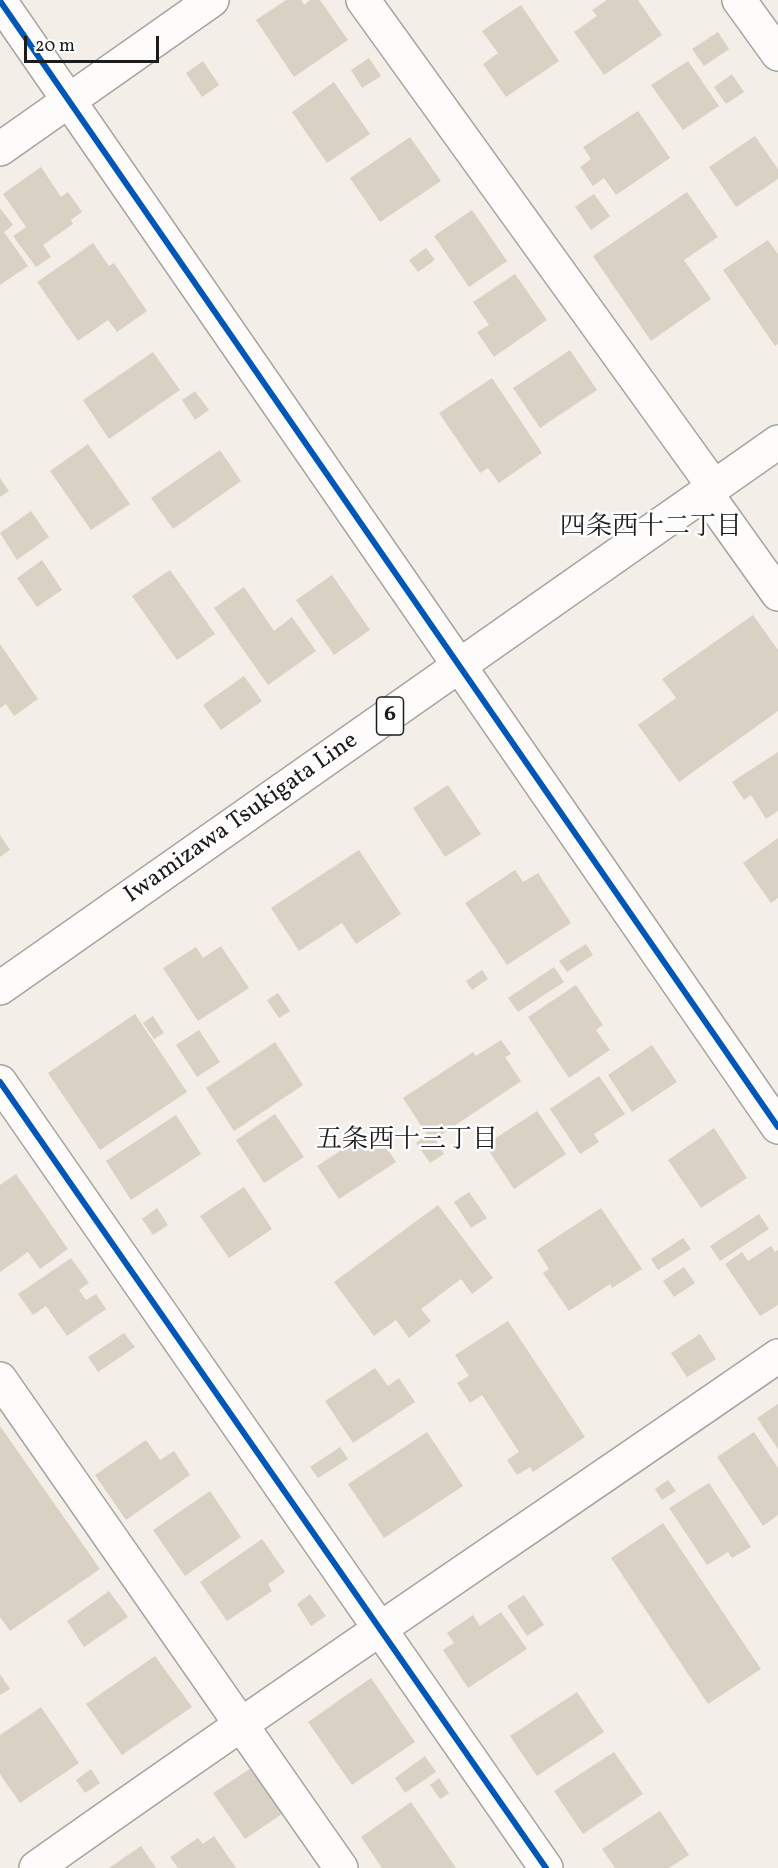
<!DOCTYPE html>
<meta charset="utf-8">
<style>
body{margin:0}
#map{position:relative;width:778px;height:1868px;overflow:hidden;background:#f3eee7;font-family:Vollkorn,serif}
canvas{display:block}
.scale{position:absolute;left:24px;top:36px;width:135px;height:27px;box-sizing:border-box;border:3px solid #1c1c1c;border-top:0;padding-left:8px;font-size:18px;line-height:21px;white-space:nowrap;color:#1c1c1c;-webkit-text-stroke:4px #fff;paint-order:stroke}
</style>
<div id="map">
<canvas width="778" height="1868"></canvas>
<div class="scale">20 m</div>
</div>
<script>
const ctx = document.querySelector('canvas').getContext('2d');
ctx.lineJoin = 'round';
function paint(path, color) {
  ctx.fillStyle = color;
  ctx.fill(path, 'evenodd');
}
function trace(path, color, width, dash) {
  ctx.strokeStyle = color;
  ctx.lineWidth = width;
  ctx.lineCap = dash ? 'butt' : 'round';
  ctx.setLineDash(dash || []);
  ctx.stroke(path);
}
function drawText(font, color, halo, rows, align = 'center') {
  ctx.font = font + ' Vollkorn,"Noto Serif JP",serif';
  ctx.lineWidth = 5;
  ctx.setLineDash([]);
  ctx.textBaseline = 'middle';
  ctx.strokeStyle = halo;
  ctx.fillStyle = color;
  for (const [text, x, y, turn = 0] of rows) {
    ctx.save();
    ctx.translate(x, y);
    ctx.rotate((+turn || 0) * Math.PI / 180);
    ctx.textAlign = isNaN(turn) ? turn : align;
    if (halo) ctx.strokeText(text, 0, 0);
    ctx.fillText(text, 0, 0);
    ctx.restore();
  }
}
const building = new Path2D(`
 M286 0H301L304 5 310 0H320L348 40 294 77 256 20Z
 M607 0H638L662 35 604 75 574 32 597 16 592 10Z
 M521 5 559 61 506 97 483 64 498 53 482 31Z
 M718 32 729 49 704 66 692 49Z
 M369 58 381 76 362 88 351 70Z
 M203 61 219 85 202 97 186 73Z
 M688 61 719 106 683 130 651 85Z
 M732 74 744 92 726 104 714 87Z
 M334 82 370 134 327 163 292 112Z
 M638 111 670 158 616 195 604 178 593 186 580 167 591 159 583 147Z
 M755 136 778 169V179L736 207 709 167Z
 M410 137 441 181 380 222 350 178Z
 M41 167 61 197 68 192 82 212 71 220 73 224 43 245 51 257 36 267 13 236 26 227 3 194Z
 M687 192 718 237 684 260 711 299 651 341 593 256Z
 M594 194 610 216 591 230 575 207Z
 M0 208 13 225 4 232 28 266 0 285Z
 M472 210 507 261 469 287 434 236Z
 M768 240 778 254V344L775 346 723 270Z
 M93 243 109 266 114 263 147 311 117 332 108 320 78 341 37 282Z
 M426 248 435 260 418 272 409 260Z
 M515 274 547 320 494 357 477 332 489 325 473 302Z
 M570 350 597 390 540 428 513 388Z
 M153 352 180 390 109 439 83 400Z
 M492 378 542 453 499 483 488 468 480 473 439 413Z
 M195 391 209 410 195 420 182 400Z
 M88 444 130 504 91 530 50 471Z
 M220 450 241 481 173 529 151 498Z
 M0 478 9 491 0 497Z
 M31 511 49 537 17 560 0 533Z
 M42 560 62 590 37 607 17 578Z
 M170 570 215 634 177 660 132 596Z
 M332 575 370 630 334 655 296 600Z
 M244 587 274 631 292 617 316 651 268 685 214 608Z
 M753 615 778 650V711L679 782 638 725 676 698 662 679Z
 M0 644 38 699 14 716 6 704 0 708Z
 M244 676 262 701 221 730 203 705Z
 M778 752V811L766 819 751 795 744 800 732 782Z
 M448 785 481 834 445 857 413 808Z
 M0 835 10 850 0 857Z
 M778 838V898L771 903 743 863Z
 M359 850 401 914 356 944 342 923 299 951 271 908Z
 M515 870 523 882 538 873 571 923 507 965 465 903Z
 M586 944 593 955 567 972 559 961Z
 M221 946 249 988 198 1021 163 968 196 947 203 958Z
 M554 967 564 982 518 1012 508 998Z
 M482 970 488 979 472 990 466 981Z
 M576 985 603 1025 596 1030 610 1050 569 1078 528 1017Z
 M278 993 290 1011 279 1018 267 1000Z
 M135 1014 187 1092 100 1150 48 1073Z
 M153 1016 164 1033 154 1039 143 1023Z
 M199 1030 220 1062 197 1077 176 1045Z
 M501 1040 511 1054 505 1057 521 1081 435 1139 444 1154 430 1163 416 1143 427 1135 403 1098 473 1052 476 1056Z
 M275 1042 303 1085 234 1131 206 1088Z
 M652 1045 677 1082 632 1112 608 1075Z
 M599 1076 625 1114 594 1134 599 1142 580 1154 550 1109Z
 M537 1111 566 1154 514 1189 485 1145Z
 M275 1114 304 1157 264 1183 236 1140Z
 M176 1115 201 1154 131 1200 106 1161Z
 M714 1128 747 1178 701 1208 668 1160Z
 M374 1129 396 1162 339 1199 317 1166Z
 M16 1174 68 1249 40 1269 28 1252 0 1272V1185Z
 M244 1187 272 1229 229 1258 200 1216Z
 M469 1192 487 1218 471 1228 454 1202Z
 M438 1205 493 1278 472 1294 461 1279 421 1309 431 1321 409 1338 396 1320 374 1336 334 1282Z
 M157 1208 168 1225 153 1235 142 1219Z
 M601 1208 642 1269 612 1288 610 1284 569 1311 543 1273 549 1269 537 1250Z
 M759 1214 769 1229 720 1261 710 1246Z
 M683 1238 691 1249 658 1270 651 1259Z
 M771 1246 775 1252 778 1250V1305L760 1316 725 1264 742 1252 748 1261Z
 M71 1258 89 1283 79 1290 86 1300 96 1294 106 1309 67 1336 46 1306 33 1315 18 1294Z
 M684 1267 695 1283 674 1297 663 1281Z
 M508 1321 585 1437 533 1472 530 1467 517 1475 507 1460 519 1452 482 1395 470 1403 457 1383 469 1376 455 1355Z
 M124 1333 135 1347 98 1372 88 1357Z
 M700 1334 716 1359 687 1377 671 1353Z
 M375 1368 388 1386 399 1378 415 1402 353 1443 325 1401Z
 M778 1404V1449L757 1418Z
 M0 1426 100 1569 10 1631 0 1617Z
 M427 1432 463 1486 384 1538 348 1484Z
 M754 1432 778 1468V1515L763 1526 717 1457Z
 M146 1440 160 1460 174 1451 190 1475 126 1520 95 1475Z
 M340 1447 348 1459 318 1478 310 1467Z
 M668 1480 676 1491 662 1500 655 1489Z
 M709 1483 751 1547 732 1558 728 1552 707 1565 669 1508Z
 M210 1491 241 1537 185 1576 153 1530Z
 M663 1523 761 1669 708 1704 611 1558Z
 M262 1539 285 1572 268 1584 272 1591 227 1621 200 1582Z
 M109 1591 128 1617 84 1647 67 1621Z
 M310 1594 326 1616 311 1626 297 1604Z
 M524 1595 544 1625 527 1636 507 1606Z
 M501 1612 527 1649 468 1688 443 1650 454 1643 447 1633 473 1615 480 1626Z
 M155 1656 192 1707 122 1755 86 1704Z
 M0 1674 10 1689 0 1695Z
 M371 1678 415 1742 352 1785 308 1722Z
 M577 1692 604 1732 537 1776 510 1736Z
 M41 1707 79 1763 20 1803 0 1774V1735Z
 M614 1752 643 1794 583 1834 554 1791Z
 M425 1756 436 1772 405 1793 395 1778Z
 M251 1768 282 1814 245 1839 213 1793Z
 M91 1769 100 1783 85 1793 76 1780Z
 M439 1778 449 1793 440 1799 430 1785Z
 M411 1802 456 1868H382L361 1837Z
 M660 1811 689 1855 669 1868H615L602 1849Z
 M214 1836 236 1868H178L170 1857 198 1838 203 1844Z
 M141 1846 156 1868H109Z`);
const street = new Path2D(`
 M363 0 714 487
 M739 0 778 54
 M0 149 212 0
 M706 493 778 594
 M0 1082 546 1868
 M0 1379 341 1868
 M36 1868C281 1694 531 1527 778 1356`);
const secondary = new Path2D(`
 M0 1 778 1127`);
const primary = new Path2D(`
 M0 988 778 442`);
const cycleway = new Path2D(`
 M0 1 778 1127
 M0 1082 546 1868`);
const shields = [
 [390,716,27]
];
const shieldNames = [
 ["6",390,716]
];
const streetNames = [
 ["Iwamizawa Tsukigata Line",242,819,-35]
];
const neighbourhoodNames = [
 ["四条西十二丁目",651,529],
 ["五条西十三丁目",407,1142]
];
paint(building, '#dad1c5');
trace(street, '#a5a39f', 36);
trace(secondary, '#a5a39f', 36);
trace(primary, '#a5a39f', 36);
trace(street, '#fdfcfb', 33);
trace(secondary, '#fdfcfb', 33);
trace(primary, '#fdfcfb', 33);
trace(cycleway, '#0057b8', 6);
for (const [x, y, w] of shields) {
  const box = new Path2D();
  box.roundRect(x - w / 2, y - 19, w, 38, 4.5);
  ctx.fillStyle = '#fff';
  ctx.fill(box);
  trace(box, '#1c1c1c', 1.5);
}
drawText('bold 22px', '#1c1c1c', null, shieldNames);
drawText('24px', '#1c1c1c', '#fff', streetNames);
drawText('26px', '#1c1c1c', '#fff', neighbourhoodNames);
</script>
